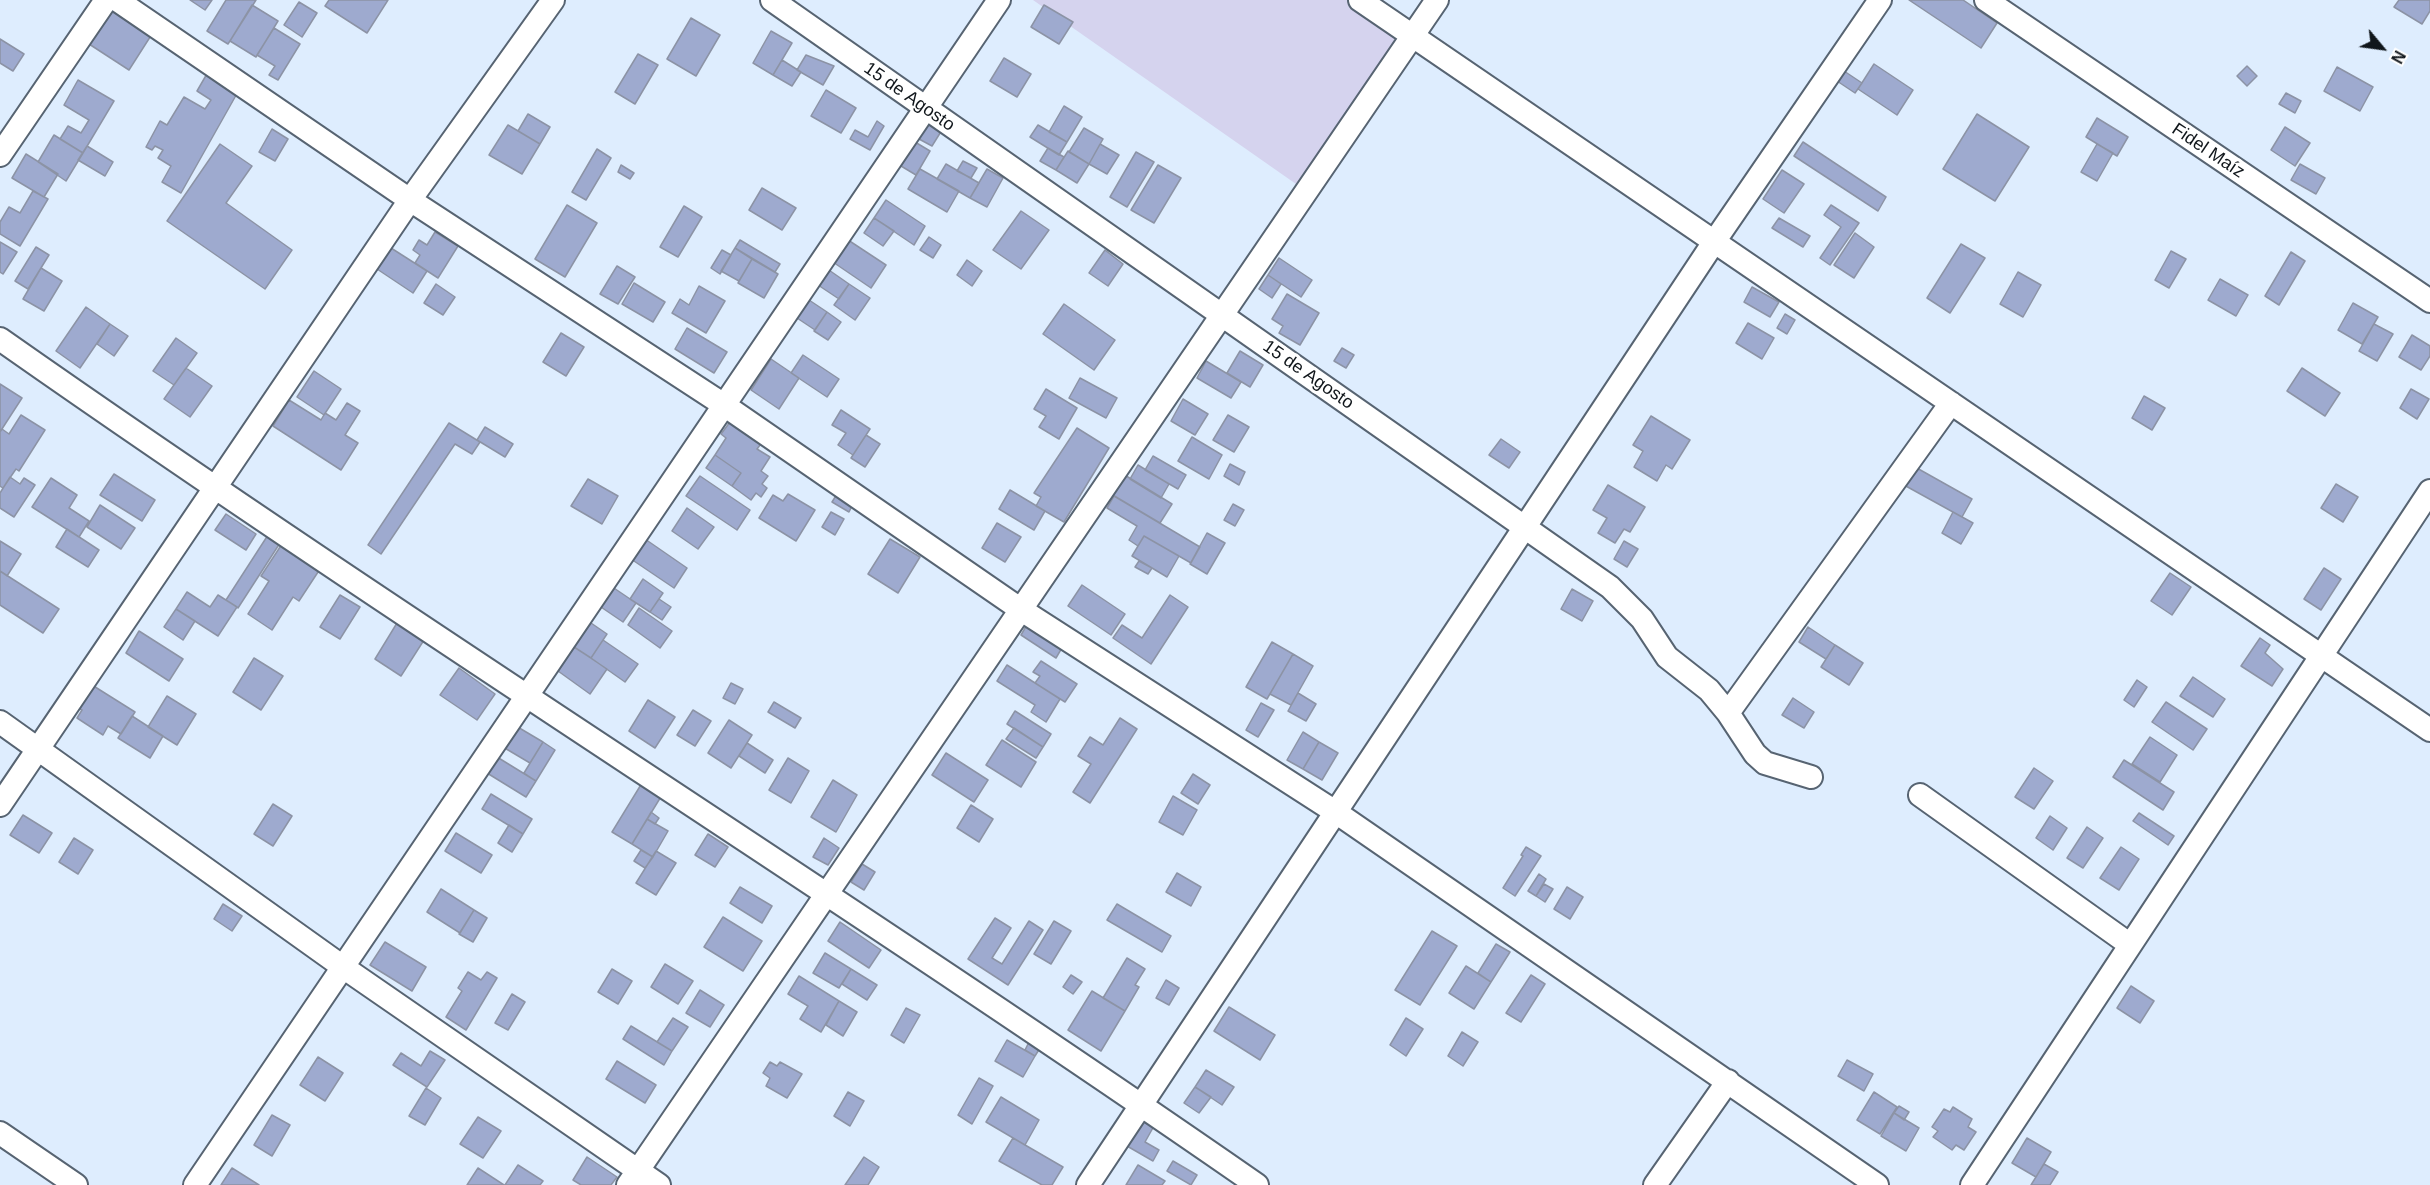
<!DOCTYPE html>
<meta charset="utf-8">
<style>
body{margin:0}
#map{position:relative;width:2430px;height:1185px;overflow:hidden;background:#deedfe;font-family:Arial,sans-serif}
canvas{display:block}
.north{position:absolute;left:2352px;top:18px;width:60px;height:60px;-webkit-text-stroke:4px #fff;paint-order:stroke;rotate:119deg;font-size:16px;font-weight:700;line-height:24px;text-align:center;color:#10161b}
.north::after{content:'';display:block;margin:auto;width:21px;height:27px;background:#10161b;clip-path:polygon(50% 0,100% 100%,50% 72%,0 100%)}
</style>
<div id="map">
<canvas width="2430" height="1185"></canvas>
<div class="north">N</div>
</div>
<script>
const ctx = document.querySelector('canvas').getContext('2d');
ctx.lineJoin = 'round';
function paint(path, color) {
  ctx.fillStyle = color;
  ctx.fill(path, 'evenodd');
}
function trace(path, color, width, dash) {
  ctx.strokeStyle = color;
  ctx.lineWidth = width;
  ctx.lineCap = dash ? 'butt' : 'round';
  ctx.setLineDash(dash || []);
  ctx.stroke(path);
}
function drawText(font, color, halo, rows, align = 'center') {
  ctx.font = font + ' Arial,sans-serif';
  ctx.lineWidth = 6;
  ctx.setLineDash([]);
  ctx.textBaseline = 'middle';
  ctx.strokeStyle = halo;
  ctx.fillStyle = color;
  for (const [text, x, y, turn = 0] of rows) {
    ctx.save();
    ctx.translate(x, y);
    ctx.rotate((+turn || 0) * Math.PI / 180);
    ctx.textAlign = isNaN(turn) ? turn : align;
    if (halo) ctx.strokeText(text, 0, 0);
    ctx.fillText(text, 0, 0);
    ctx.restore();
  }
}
const green = new Path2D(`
 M1033 0H1351L1401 36 1296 184Z`);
const building = new Path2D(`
 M190 0H212L205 10Z
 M226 0H256L228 44 207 31Z
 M329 0H388L367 33 325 6Z
 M1909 0H1963L1997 23 1981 48Z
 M2399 0H2430V11L2422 24 2394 7Z
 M299 2 317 13 302 37 284 25Z
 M252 5 278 21 256 57 230 41Z
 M1044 5 1073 22 1059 44 1031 27Z
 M113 8 152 34 129 70 89 44Z
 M691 18 720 35 696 76 667 59Z
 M274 28 300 44 278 80 269 75 275 66 257 55Z
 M771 31 792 43 773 75 753 63Z
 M0 39 24 54 13 71 0 63Z
 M638 54 658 65 635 104 615 92Z
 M806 55 834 66 823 85 797 70Z
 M1004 58 1031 74 1017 97 990 81Z
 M782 60 801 72 792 86 773 75Z
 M1874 64 1913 90 1897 115 1858 89Z
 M2247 66 2257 76 2247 86 2237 76Z
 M2337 67 2373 87 2360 111 2324 91Z
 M1844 71 1862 83 1855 93 1837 81Z
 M208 72 239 90 181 193 162 182 171 166 158 158 163 150 155 146 152 150 146 147 160 121 167 125 184 97 205 109 211 100 197 91Z
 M78 80 114 101 83 153 60 139 68 126 81 133 89 120 64 105Z
 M826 90 856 108 841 133 811 116Z
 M2286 93 2301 101 2295 113 2279 104Z
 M1064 106 1082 117 1067 142 1049 132Z
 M528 114 550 127 540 144 518 131Z
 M1977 114 2029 147 1995 201 1943 169Z
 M2097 118 2128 137 2117 156 2086 137Z
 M877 121 884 126 870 150 850 139 855 130 868 137Z
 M928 122 942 130 932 146 919 139Z
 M508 125 540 144 522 174 489 155Z
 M1038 125 1067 142 1059 155 1030 137Z
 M2285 127 2310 143 2295 166 2271 150Z
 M1084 128 1103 139 1089 164 1069 152Z
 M272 129 288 139 275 161 259 152Z
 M54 135 83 153 66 181 38 162Z
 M915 142 930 151 916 175 901 166Z
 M1803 142 1886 197 1878 211 1794 156Z
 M220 144 252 166 226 203 292 250 265 289 167 221Z
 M1100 144 1119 155 1107 174 1089 164Z
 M2097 144 2113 153 2097 181 2081 172Z
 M87 146 113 162 105 176 78 160Z
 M1048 148 1064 157 1056 170 1040 161Z
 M597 149 611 158 586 200 572 192Z
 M1068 151 1089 164 1077 183 1056 170Z
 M1136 152 1154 162 1127 207 1110 197Z
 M26 154 58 174 44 197 12 178Z
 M963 161 977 168 971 178 957 171Z
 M946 164 979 183 970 198 937 179Z
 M2300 164 2325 178 2316 194 2291 180Z
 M621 165 634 173 630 179 618 172Z
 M1158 165 1181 178 1154 223 1131 210Z
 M920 169 959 191 947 212 908 189Z
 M987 169 1003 178 987 207 970 198Z
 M1782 170 1804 184 1784 213 1763 199Z
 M762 188 796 208 782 230 749 210Z
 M33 191 48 199 20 246 0 234V222L9 207 20 213Z
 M886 200 925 226 914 245 874 218Z
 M567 205 597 223 565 277 535 259Z
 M1831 205 1859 223 1830 265 1820 258 1841 227 1824 215Z
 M684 206 702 217 678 257 660 247Z
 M1021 211 1049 230 1021 269 993 250Z
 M874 218 894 231 883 246 864 233Z
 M1779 218 1810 236 1803 247 1772 228Z
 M435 232 458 246 438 278 415 263 420 255 413 250 419 240 427 245Z
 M1855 233 1874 247 1854 278 1834 265Z
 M842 236 886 265 871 288 827 258Z
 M929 237 941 245 933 258 920 250Z
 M740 240 780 264 775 272 735 248Z
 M0 242 17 252 3 274 0 272Z
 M1961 244 1985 258 1950 313 1927 298Z
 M36 247 49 255 28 289 15 281Z
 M391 248 427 271 413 293 377 269Z
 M735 248 752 259 739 281 721 271Z
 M722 250 731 255 720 274 711 268Z
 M1105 250 1123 264 1108 286 1089 273Z
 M2171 251 2186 259 2169 288 2155 280Z
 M2291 252 2305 261 2279 305 2265 296Z
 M1279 258 1312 280 1301 297 1268 275Z
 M752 259 778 274 764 298 738 283Z
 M967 260 982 271 972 286 957 275Z
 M617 266 635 277 618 304 600 294Z
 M41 268 62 281 44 311 23 299Z
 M826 268 849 284 839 299 815 283Z
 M2018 272 2041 285 2023 317 2000 304Z
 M1268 275 1281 284 1272 298 1259 289Z
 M2220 279 2248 295 2236 316 2208 300Z
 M634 283 665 302 653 322 622 304Z
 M436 284 455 297 443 315 424 303Z
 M849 284 870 298 855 320 834 305Z
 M699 286 725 301 706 333 672 313 680 299 689 305Z
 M1752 287 1779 302 1770 317 1744 302Z
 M1287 294 1319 313 1300 345 1279 333 1283 326 1272 319Z
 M809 300 827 312 815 330 797 318Z
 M2353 303 2378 317 2362 344 2338 330Z
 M1064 304 1115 340 1094 370 1043 334Z
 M86 307 110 324 80 368 56 351Z
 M827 312 841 322 828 340 814 331Z
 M1785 314 1795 320 1787 334 1777 328Z
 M1748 323 1774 338 1762 359 1736 343Z
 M110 324 128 336 114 356 97 344Z
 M2374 324 2393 334 2377 361 2359 351Z
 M687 328 727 352 714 373 675 349Z
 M561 333 584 347 566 376 543 362Z
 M2412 335 2430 346V356L2421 370 2399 357Z
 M176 338 197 353 174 385 153 371Z
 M1342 348 1354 355 1346 368 1334 361Z
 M1240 351 1263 365 1250 387 1227 373Z
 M803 355 839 379 827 397 791 373Z
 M771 359 799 378 779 409 751 390Z
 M1206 361 1241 382 1231 398 1197 378Z
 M186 368 212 386 190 417 164 399Z
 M2302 368 2340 393 2325 416 2287 391Z
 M314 371 341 389 324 415 297 397Z
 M1080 378 1117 398 1106 418 1069 398Z
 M0 384 22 398 0 432Z
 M1046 389 1077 408 1059 439 1039 427 1046 416 1034 409Z
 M2411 389 2429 399 2417 419 2400 408Z
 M2144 396 2165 408 2152 430 2132 418Z
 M1183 399 1208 414 1195 435 1171 421Z
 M289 400 321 420 325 413 336 420 347 403 360 411 345 435 358 443 341 470 273 426Z
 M841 410 870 429 853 455 838 445 846 433 832 425Z
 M21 415 45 430 19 471 16 469 3 488 0 486V432L2 429 9 434Z
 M1228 415 1249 427 1234 452 1213 440Z
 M1651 416 1690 440 1672 469 1666 465 1657 481 1634 467 1643 451 1633 445Z
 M730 422 767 436 757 449 770 457 761 471 768 476 762 484 767 488 761 497 756 493 751 500 732 486 741 473 715 455 726 438 721 434Z
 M449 423 480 442 472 454 455 444 381 554 368 545Z
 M485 427 513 444 505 457 477 440Z
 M1077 428 1109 448 1064 522 1036 506 1041 497 1034 493Z
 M866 435 880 444 865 467 851 458Z
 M1192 437 1222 455 1209 479 1178 461Z
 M1501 439 1520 452 1509 468 1489 455Z
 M715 455 741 473 732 486 706 468Z
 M1153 456 1186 475 1178 489 1145 470Z
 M1230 464 1245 472 1239 485 1224 476Z
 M1138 465 1169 484 1161 498 1130 479Z
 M1915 467 1972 499 1962 517 1904 485Z
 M114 474 155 500 142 521 100 495Z
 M1123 474 1172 504 1160 523 1111 494Z
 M700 476 750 510 737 530 686 496Z
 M10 477 20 484 24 478 35 485 14 517 0 508V493Z
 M51 478 77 495 69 508 89 521 79 537 32 507Z
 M588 479 618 496 602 524 571 506Z
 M2336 484 2358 497 2343 522 2321 508Z
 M1608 485 1645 507 1630 532 1624 529 1615 543 1598 533 1607 518 1593 510Z
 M1010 490 1045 511 1034 530 999 509Z
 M788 494 815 510 796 541 759 518 773 495 783 501Z
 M837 494 853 504 849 512 832 502Z
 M1114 496 1200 547 1191 563 1144 536 1138 546 1129 540 1137 526 1107 508Z
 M1233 504 1244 510 1235 526 1224 520Z
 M100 505 135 528 121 549 87 527Z
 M687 508 714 527 698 549 672 531Z
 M831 512 844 519 835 535 822 527Z
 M1953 512 1973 523 1961 544 1942 533Z
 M226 514 256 534 246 550 215 530Z
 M997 523 1021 537 1005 562 982 548Z
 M67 529 99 550 88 567 56 547Z
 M1207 533 1225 543 1207 574 1190 564Z
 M268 535 280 543 238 608 226 600Z
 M1144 536 1179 556 1167 577 1132 556Z
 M645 539 687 568 674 588 631 559Z
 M890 539 920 557 898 593 868 574Z
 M0 541 21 554 7 576 0 571Z
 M1624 541 1638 549 1627 567 1614 559Z
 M282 544 320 569 299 601 293 597 272 630 248 614 269 581 261 576Z
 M1139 561 1152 568 1148 574 1135 567Z
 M2324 568 2341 579 2321 610 2304 599Z
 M0 571 59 609 43 633 0 605Z
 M2170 573 2191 587 2172 615 2151 601Z
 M643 579 663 593 650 612 630 599Z
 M608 584 636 603 623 622 595 603Z
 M1082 585 1125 614 1111 635 1068 606Z
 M1572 589 1593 601 1582 621 1561 609Z
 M187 592 210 607 218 595 237 607 218 636 176 609Z
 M340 595 360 607 340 639 320 627Z
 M1170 595 1188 607 1151 664 1113 638 1122 625 1142 638Z
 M659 599 671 607 662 620 650 612Z
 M639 608 672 631 660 648 628 625Z
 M176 609 195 621 183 640 164 627Z
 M397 623 424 640 401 676 375 659Z
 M591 623 607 634 591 658 574 647Z
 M1028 623 1063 646 1056 658 1021 635Z
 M1808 627 1835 645 1826 659 1799 642Z
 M139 631 183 659 169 681 126 653Z
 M2260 638 2270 645 2265 653 2283 669 2272 686 2241 666Z
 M603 640 638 664 625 682 591 658Z
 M1272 642 1293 654 1267 699 1246 687Z
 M1835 645 1863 663 1849 685 1821 667Z
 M574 647 607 669 590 694 558 671Z
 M1293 654 1313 666 1291 705 1270 694Z
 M254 658 283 676 261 710 233 692Z
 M1041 661 1077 684 1065 702 1035 683 1040 676 1033 672Z
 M1007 665 1060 699 1046 722 1031 712 1035 705 997 681Z
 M459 668 495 694 477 720 440 695Z
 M2193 677 2225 699 2213 717 2180 696Z
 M2137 680 2147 687 2134 707 2124 700Z
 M731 683 743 689 735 704 723 698Z
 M92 685 135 712 121 734 108 726 103 735 77 718 82 710 78 708Z
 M1298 693 1316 704 1306 721 1288 711Z
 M167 696 196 714 177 745 148 727Z
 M1793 698 1814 712 1804 728 1782 715Z
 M648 700 675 717 655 748 629 731Z
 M774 702 801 718 795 728 768 712Z
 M2166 702 2207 729 2193 750 2152 722Z
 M1261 703 1274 710 1258 737 1246 730Z
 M693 710 711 721 695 746 677 735Z
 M1015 711 1051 734 1043 747 1007 724Z
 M132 716 163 736 150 758 118 738Z
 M1120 718 1137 729 1090 803 1073 792 1091 764 1078 756 1090 737 1103 745Z
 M729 720 752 735 731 768 708 753Z
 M516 726 543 742 530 763 503 747Z
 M1014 728 1043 747 1036 758 1006 739Z
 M1303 732 1319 742 1303 769 1287 760Z
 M2150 737 2177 755 2160 782 2132 764Z
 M1002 740 1036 762 1021 787 986 765Z
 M543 742 555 750 536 781 524 773Z
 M1319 742 1338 753 1322 780 1303 769Z
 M747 743 773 760 765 773 739 756Z
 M946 753 988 780 974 802 932 775Z
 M497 757 536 781 526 797 487 773Z
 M788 758 809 771 791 803 769 790Z
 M2124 760 2174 792 2163 810 2113 777Z
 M2034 768 2053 781 2034 809 2015 797Z
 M1193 774 1210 785 1198 804 1181 793Z
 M833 780 857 795 836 832 811 817Z
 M642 783 662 795 632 844 612 832Z
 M491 794 532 819 523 834 482 809Z
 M1173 796 1197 810 1183 835 1159 822Z
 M273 804 292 816 273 846 254 834Z
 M971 805 993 819 979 842 957 828Z
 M651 812 659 818 655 824 647 819Z
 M2139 813 2174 836 2168 845 2133 821Z
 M23 815 52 833 39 853 10 835Z
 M2050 816 2067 828 2053 850 2036 838Z
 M647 819 668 831 653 857 632 844Z
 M509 825 523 834 512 852 498 843Z
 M2087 827 2103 838 2083 868 2067 858Z
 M456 833 492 855 481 873 445 851Z
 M708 834 728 847 715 867 695 855Z
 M74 838 93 850 78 874 59 862Z
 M824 838 839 848 828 865 813 857Z
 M1526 847 1541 856 1515 896 1503 888 1523 856 1521 855Z
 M2121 847 2139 859 2119 890 2100 878Z
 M641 850 653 857 645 868 634 861Z
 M656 851 676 863 656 895 636 883Z
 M862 864 875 872 864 890 851 882Z
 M1177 873 1201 887 1191 906 1166 892Z
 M1539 874 1546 879 1536 896 1528 891Z
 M1544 884 1553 889 1545 902 1536 896Z
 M740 887 772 906 762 923 730 903Z
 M1567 887 1583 897 1570 919 1554 909Z
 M441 889 474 910 460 933 427 912Z
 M223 904 242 916 232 931 214 919Z
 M1117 904 1171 936 1162 952 1107 920Z
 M474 910 487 918 473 942 459 934Z
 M723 917 762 941 743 971 704 947Z
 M995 918 1011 928 992 958 1002 964 1029 921 1043 930 1008 985 968 959Z
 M1054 921 1071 931 1051 964 1034 954Z
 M840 922 881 950 869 968 828 941Z
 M1432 931 1457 946 1420 1005 1395 990Z
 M385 942 426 967 412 991 370 965Z
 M1496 944 1510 952 1491 982 1478 973Z
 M825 953 851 969 839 988 813 973Z
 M1127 958 1145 969 1135 985 1139 987 1125 1011 1103 998Z
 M665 964 693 981 678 1004 651 987Z
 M1466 966 1491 982 1474 1009 1449 993Z
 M612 969 632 981 618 1004 598 992Z
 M851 969 877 985 867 1000 842 984Z
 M468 972 481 980 487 972 497 978 466 1030 446 1017 462 991 458 988Z
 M1071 975 1082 982 1073 994 1063 987Z
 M1531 975 1545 984 1521 1022 1506 1013Z
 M799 976 839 1001 821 1032 800 1019 808 1006 788 994Z
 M1166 980 1179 988 1169 1005 1156 998Z
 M2131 986 2154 1001 2140 1023 2117 1008Z
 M700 990 724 1005 710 1027 686 1013Z
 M1092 991 1125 1011 1101 1051 1068 1030Z
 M512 994 525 1002 508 1030 495 1023Z
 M839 1001 857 1012 843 1036 826 1025Z
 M1229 1007 1275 1035 1260 1060 1214 1031Z
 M906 1008 920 1015 904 1043 891 1035Z
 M673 1018 688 1027 672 1051 657 1042Z
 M1406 1018 1423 1029 1406 1056 1390 1045Z
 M631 1026 672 1051 664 1065 623 1039Z
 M1462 1032 1478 1042 1463 1066 1448 1056Z
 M1007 1040 1035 1056 1023 1077 995 1061Z
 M1029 1042 1040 1048 1035 1056 1025 1050Z
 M430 1051 445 1060 427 1087 393 1065 401 1053 421 1066Z
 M318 1057 343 1073 325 1101 300 1085Z
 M1847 1060 1873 1074 1864 1091 1838 1076Z
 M617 1061 656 1085 645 1103 606 1079Z
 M770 1062 777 1066 780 1062 802 1074 787 1098 766 1086 770 1078 763 1073Z
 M1206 1070 1234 1087 1222 1105 1195 1087Z
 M979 1078 993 1086 972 1124 958 1115Z
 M1195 1087 1211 1097 1199 1113 1184 1103Z
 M426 1088 441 1098 425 1125 409 1116Z
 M848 1092 864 1101 850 1126 834 1116Z
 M1874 1092 1897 1107 1880 1134 1857 1120Z
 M1001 1097 1039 1120 1025 1145 986 1122Z
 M1899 1106 1909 1112 1904 1120 1894 1113Z
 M1953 1107 1972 1119 1968 1127 1976 1132 1964 1150 1956 1145 1952 1150 1933 1137 1938 1131 1932 1127 1944 1109 1950 1112Z
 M1894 1113 1919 1128 1906 1151 1881 1136Z
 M272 1115 290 1125 272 1156 254 1145Z
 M478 1117 501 1131 483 1158 460 1144Z
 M1142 1119 1154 1126 1145 1142 1159 1150 1153 1161 1127 1146Z
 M1013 1138 1063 1167 1052 1185H1042L999 1161Z
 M2027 1138 2051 1152 2036 1177 2012 1163Z
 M587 1157 617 1177 611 1185H581L573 1180Z
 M864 1157 879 1167 868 1185H845Z
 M1173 1161 1197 1175 1191 1185 1167 1171Z
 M2044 1164 2058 1172 2050 1185H2031Z
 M518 1165 543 1181 540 1185H505Z
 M1138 1165 1165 1181 1162 1185H1126Z
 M232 1168 259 1185H221Z
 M478 1168 504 1185H467Z`);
const street = new Path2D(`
 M117 0 410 200 724 405 1020 609 1337 813 1877 1185
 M772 0 1610 587 1642 619 1667 657 1709 690 1728 713 1755 754 1765 763 1811 777
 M1360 0 2430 730
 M1986 0 2430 301
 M0 155 106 0
 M0 339C413 629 842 897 1257 1185
 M1728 713 1951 403
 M0 722 343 967 659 1185
 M1920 795 2129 944
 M0 805 410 200 553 0
 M0 1133 76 1185
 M195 1185 999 0
 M628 1185 1437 0
 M1088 1185 1714 242 1880 0
 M1655 1185 1728 1081
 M1972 1185 2430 491`);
const streetNames = [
 ["15 de Agosto",909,97,35],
 ["Fidel Maíz",2208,151,34],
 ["15 de Agosto",1308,375,35]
];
paint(green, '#d5d3ee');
paint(building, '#9eaacf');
trace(building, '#8c93a5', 1.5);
trace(street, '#576472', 26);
trace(street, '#fff', 22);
drawText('18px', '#10161b', '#fff', streetNames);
</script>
